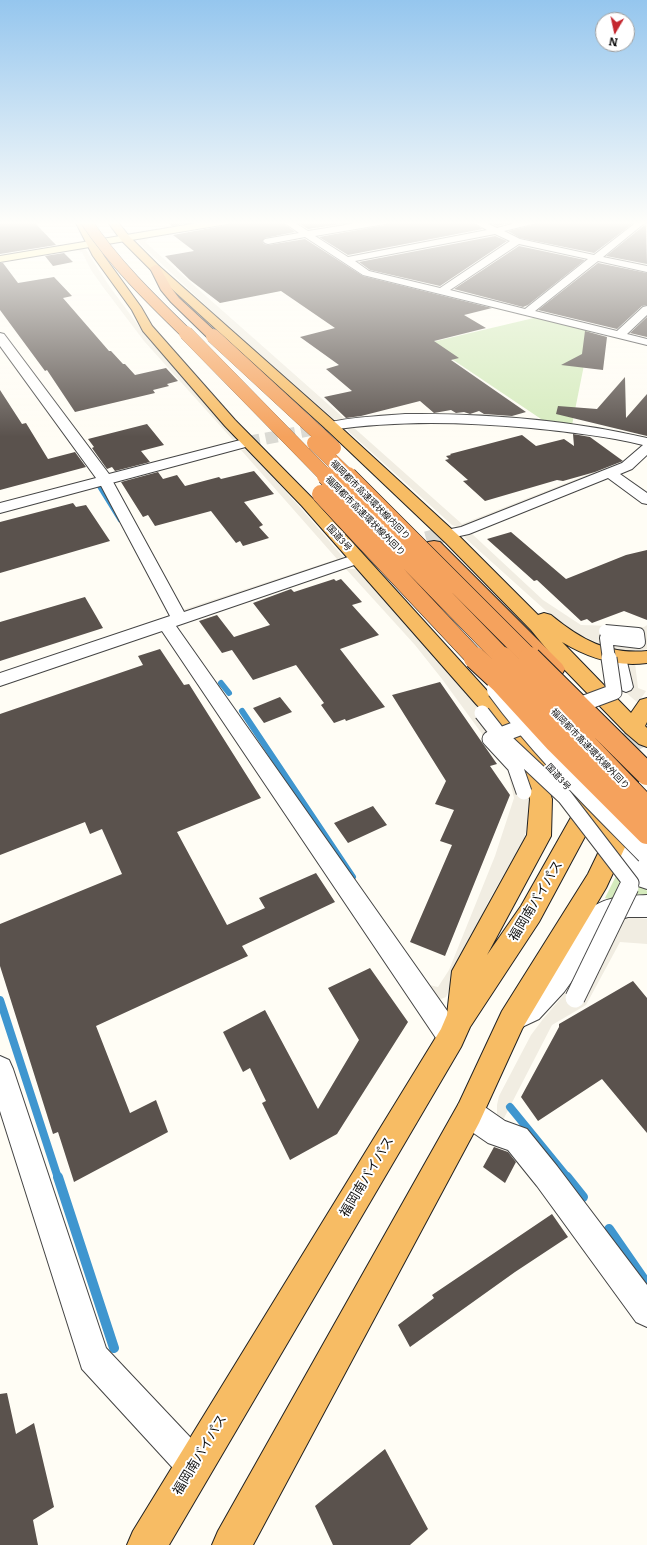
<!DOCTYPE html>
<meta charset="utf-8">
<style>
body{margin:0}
#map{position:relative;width:647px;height:1545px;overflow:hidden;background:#fffdf5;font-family:Literata,serif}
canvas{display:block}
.north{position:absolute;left:595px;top:12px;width:40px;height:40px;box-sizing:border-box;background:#fff;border:1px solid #a0a0a0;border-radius:50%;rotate:189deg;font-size:11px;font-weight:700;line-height:16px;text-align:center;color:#111}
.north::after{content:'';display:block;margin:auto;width:14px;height:18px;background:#c4262e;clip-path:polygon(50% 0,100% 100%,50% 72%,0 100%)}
</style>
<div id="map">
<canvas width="647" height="1545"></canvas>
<div class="north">N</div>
</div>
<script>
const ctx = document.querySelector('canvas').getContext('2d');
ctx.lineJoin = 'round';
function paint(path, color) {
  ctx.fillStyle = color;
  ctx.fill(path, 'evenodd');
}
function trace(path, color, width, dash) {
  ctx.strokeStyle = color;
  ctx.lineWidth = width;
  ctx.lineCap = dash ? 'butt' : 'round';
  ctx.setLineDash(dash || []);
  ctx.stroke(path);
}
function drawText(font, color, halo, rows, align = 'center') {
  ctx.font = font + ' Literata,"Noto Sans JP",serif';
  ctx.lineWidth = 4;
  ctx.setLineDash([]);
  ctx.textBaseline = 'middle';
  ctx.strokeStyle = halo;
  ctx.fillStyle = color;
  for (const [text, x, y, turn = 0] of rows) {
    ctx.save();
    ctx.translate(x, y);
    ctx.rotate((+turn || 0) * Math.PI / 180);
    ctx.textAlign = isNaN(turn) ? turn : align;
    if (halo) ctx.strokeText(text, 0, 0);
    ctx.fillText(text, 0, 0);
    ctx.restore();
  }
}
const green = new Path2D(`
 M538 317 591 330 572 425 544 421 428 343Z
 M622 864H627L647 891V895L627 894 608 899 605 898Z`);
const plaza = new Path2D(`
 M235 221H240L151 236 145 242 346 420 336 421 216 315 138 242 139 239 142 237Z
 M80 248 86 250 110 287 149 340 238 437 237 439 233 440 144 341 103 287 91 270 82 252 71 250 0 262V261Z
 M352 426 462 524 599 470 617 465 632 458 637 460 460 528 452 525 348 431 347 428Z
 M247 449 299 506 344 558 343 562 181 615 182 610 337 559 241 450Z
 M470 532 543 600 581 625 644 627 647 625V649L629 653 615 651 564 627 464 537 465 534Z
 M346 569H357L422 642 507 729 531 790 529 820 524 839 488 902 446 997 441 999H435L416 982 438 987 449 970 495 856 514 798 507 768 442 679 415 645Z
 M625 663H635L638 688 646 691 638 703 617 685Z
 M630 917 647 919V944L620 942 586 1005 552 1025 502 1122 497 1120V1105L499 1096 531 1035 543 1019 579 977 621 918Z`);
const streamFar3 = new Path2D(`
 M99 486 120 520`);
const streamFar2 = new Path2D(`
 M221 683 229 693
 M242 711 353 877`);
const streamFar1 = new Path2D(`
 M0 1000 58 1178
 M510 1107 568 1178`);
const stream = new Path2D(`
 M58 1177 114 1348
 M567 1177 583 1197
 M609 1229 647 1284`);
const building = new Path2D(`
 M14 221H33L56 245 0 254V223Z
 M167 221H201L172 226Z
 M233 221H281L295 232 265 238 262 241 264 244 268 245 305 239 363 276 492 308 464 315 486 328 434 341 459 358 451 360 526 412 512 416 484 414 479 411 470 414 464 412 456 413 451 410 434 413 420 401 361 416 346 418 324 397 352 391 326 369 339 365 300 337 335 328 281 291 220 303 190 280 165 256 194 251 173 235 227 225Z
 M295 221H361L308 229Z
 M390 221H470L483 229 348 255 319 237 385 225Z
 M485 221H517L497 226Z
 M538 221H630L635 222 594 253 520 238 508 231 536 224Z
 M646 224 647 264 606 256Z
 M495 236 507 241 440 286 370 270 359 262Z
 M519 246 585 260 528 305 523 307 454 289Z
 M64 253 73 262 53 266 45 256Z
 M0 263H3L18 283 54 277 72 296 63 298 109 351H111L123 364H125L135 375 166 368 178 381 167 384 169 386 153 390 155 393 75 412 47 370 45 371 0 310Z
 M598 263 647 273V305L642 306 617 329 538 310Z
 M647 317V337L630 333Z
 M585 331 607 337 603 370 561 365 582 354Z
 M625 377 626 418 647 394V436L556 414 558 406 597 409Z
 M0 390 22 424 26 423 48 459 75 452 86 467 0 490Z
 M147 424 164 445 141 451 150 462 115 471 112 467 107 469 92 448 94 447 88 439Z
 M573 434 590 437 623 461 595 472 563 481 557 480 485 501 463 481 468 480 445 460 449 459 446 456 451 455 450 454 522 435 536 446 564 439 574 446Z
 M254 471 274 494 244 502 263 525 259 527 269 538 243 546 240 541 236 543 211 511 155 526 148 515 143 517 121 482 158 472 163 479 177 475 185 486 219 477 221 479Z
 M73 503 76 507 86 505 110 541 0 573V522Z
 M511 532 566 579 626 555 647 550V620L624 611 592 623 587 619 581 621 537 580 534 581 487 539Z
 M334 579 336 581 341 579 362 602 352 605 379 635 340 649 385 707 346 721 345 719 334 723 321 705 324 703 296 665 253 680 232 650 222 653 199 621 217 615 234 637 270 625 253 603 291 589 294 592Z
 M85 597 103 628 0 661V622Z
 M160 649 184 685 189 684 261 798 177 832 227 925 265 908 259 898 316 873 335 902 242 946 248 956 96 1026 130 1113 156 1100 168 1132 74 1182 58 1132 53 1134 0 966V924L122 874 102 829 90 834 85 822 0 855V714L143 665 138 656Z
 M440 682 497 764 490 766 510 795 445 956 410 942 452 845 440 841 454 810 435 804 446 781 392 695Z
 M280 697 292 712 264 723 253 708Z
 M373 806 387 825 348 843 334 823Z
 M370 968 408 1022 337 1134 290 1160 262 1103 266 1101 250 1068 243 1072 223 1032 265 1010 318 1109 359 1040 328 988Z
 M633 981 647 998V1133L602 1079 538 1121 521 1097 559 1027V1024Z
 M494 1147 508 1152 516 1162 505 1183 483 1167Z
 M552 1214 568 1237 515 1272 410 1347 398 1325 434 1298 432 1295Z
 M7 1393 16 1434 34 1423 54 1507 33 1520 38 1545H0V1394Z
 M385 1449 428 1529 410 1545H333L315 1506Z`);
const minorTunnelFar1 = new Path2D(`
 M248 442 331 426`);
const minorTunnel = new Path2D(`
 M357 559 446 534`);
const tertiaryTunnel = new Path2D(`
 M633 728 647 754`);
const trunkTunnel = new Path2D(`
 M600 786 633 728`);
const pedestrian = new Path2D(`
 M610 660 627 662 633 687 631 690 626 692 621 690 616 669 605 667 603 664 605 661Z`);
const minor = new Path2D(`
 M282 221H292L308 231 370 221H389L385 224 315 236 348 257 487 230 471 221H482L497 228 523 221H537L536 223 504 231 520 239 594 255 638 221H647L603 257 647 266V272L598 261 535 311 617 331 643 307 647 306V315L627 334 647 339V345L363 275 305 237 268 244 265 243 263 241 265 239 299 233ZM495 234 510 241 440 288 369 271 355 261ZM519 244 588 259 525 309 450 290Z
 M405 414C484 413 570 420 647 438V455L632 469 620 474 647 493V504L642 503 608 478 469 534 446 539 441 537 438 534 441 531 461 527 622 463 643 445C606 436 569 432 531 428 464 422 398 420 331 430L326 429 325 426 326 423C352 417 379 416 405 414Z
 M105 476 110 477 112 480 184 612 351 556 357 554 363 556 365 559 363 562 176 626 460 1029 464 1038 460 1047 451 1050 442 1047 162 631 0 686V673L170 616 98 480 100 477Z
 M0 1056 9 1060 13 1069 106 1348 206 1454 211 1466 206 1478 194 1483 182 1478 82 1369 0 1111Z
 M469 1100 479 1103 505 1121 527 1129 557 1166 647 1285V1327L636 1322 537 1186 508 1150 488 1143 459 1123 456 1113 459 1103Z`);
const tertiary = new Path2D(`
 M0 333 4 334 109 474 248 438 253 439 255 442 253 445 0 513V503L96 478 0 346Z
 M615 833 623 836 647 862V889L638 886 607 850 603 843 607 836Z
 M647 895V917H628L612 922 604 928 577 974 564 992 539 1019 522 1027 512 1023 508 1014 512 1005 519 1001C533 987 547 973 559 957 569 943 575 926 586 913 601 896 627 896 647 895Z`);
const secondary = new Path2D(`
 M210 221H232L227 224 0 262V256Z`);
const trunk = new Path2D(`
 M75 221H85L104 256 141 307 152 326 235 420 314 500 490 694 542 744 623 836 627 843 606 888 522 1029 479 1123 253 1545H212L218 1531 459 1103 502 1011 588 874 602 845 589 829 539 922 470 1027 461 1047 169 1545H127L133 1531 441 1029 447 1015 452 971 527 835 530 799 514 751 517 746 476 704 302 506 225 426 143 331 132 310 93 256ZM545 777 574 812 521 906 487 955 551 836 552 799Z
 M107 221H117L129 236 159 266 336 423 458 535 538 615 544 613 551 615C580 639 608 655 647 651V663C616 667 588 658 562 642L631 713 640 700 647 698V722L645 726 647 728V747L639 744 626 733 559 664 531 630 446 543 326 429 151 270 121 240Z`);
const motorway = new Path2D(`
 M155 265 159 266 172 289 179 298 217 333 219 336 217 339H209L171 302 161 290 150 268Z
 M434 541 440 542 562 664 565 669 562 674 555 676 548 674 428 550 426 546 428 542Z`);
const pedestrianBridgeFar2 = new Path2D(`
 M605 631 638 634 639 642 606 638 609 659`);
const pedestrianBridgeFar1 = new Path2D(`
 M571 708 614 692 609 658
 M482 713 500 736 565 797 631 883 629 888
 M524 792 515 766 490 739 535 722`);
const pedestrianBridge = new Path2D(`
 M575 998 629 887`);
const tertiaryBridge = new Path2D(`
 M498 689C542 749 595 800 647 853`);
const motorwayBridgeFar3 = new Path2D(`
 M86 221C114 263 151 299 187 334`);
const motorwayBridgeFar2 = new Path2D(`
 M186 333 327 477
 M213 336 334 448
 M314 443 349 477`);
const motorwayBridgeFar1 = new Path2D(`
 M326 476 504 659
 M348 476 531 659
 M321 494 476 659`);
const motorwayBridge = new Path2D(`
 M475 658 502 683 556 742 647 833
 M503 658 647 808
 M530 658 647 774`);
const farStreetnames = [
 ["福岡都市高速環状線内回り",370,500,45],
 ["福岡都市高速環状線外回り",365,516,45],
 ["国道3号",339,538,48],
 ["福岡都市高速環状線外回り",590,749,46],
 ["国道3号",558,777,48]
];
const nearStreetnames = [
 ["福岡南バイパス",536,901,-59],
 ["福岡南バイパス",367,1177,-59],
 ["福岡南バイパス",200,1455,-59]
];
paint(green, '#d5ebbd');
paint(plaza, '#f1ede2');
trace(streamFar3, '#3f96cf', 4.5);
trace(streamFar2, '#3f96cf', 6);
trace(streamFar1, '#3f96cf', 8);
trace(stream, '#3f96cf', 10);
paint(building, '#5a524d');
trace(minorTunnelFar1, '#dbdad3', 12, [12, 6]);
trace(minorTunnel, '#dbdad3', 16, [16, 8]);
trace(tertiaryTunnel, '#dbdad3', 22, [22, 11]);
trace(trunkTunnel, '#dbdad3', 22, [22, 11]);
trace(pedestrian, '#444', 2);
trace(minor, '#444', 2);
trace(tertiary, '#444', 2);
trace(secondary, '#333', 2);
trace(trunk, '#222', 2);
trace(motorway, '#222', 2);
paint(pedestrian, '#fff');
paint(minor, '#fff');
paint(tertiary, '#fff');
paint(secondary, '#fff6b0');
paint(trunk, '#f7bc64');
paint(motorway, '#f5a25d');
trace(pedestrianBridgeFar2, '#444', 14, []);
trace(pedestrianBridgeFar1, '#444', 17, []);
trace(pedestrianBridge, '#444', 21, []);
trace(tertiaryBridge, '#444', 24, []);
trace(motorwayBridgeFar3, '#222', 12, []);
trace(motorwayBridgeFar2, '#222', 14, []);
trace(motorwayBridgeFar1, '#222', 19, []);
trace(motorwayBridge, '#222', 24, []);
trace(pedestrianBridgeFar2, '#fff', 12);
trace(pedestrianBridgeFar1, '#fff', 15);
trace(pedestrianBridge, '#fff', 19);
trace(tertiaryBridge, '#fff', 22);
trace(motorwayBridgeFar3, '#f5a25d', 11);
trace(motorwayBridgeFar2, '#f5a25d', 14);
trace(motorwayBridgeFar1, '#f5a25d', 18);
trace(motorwayBridge, '#f5a25d', 22);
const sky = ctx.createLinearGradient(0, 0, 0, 437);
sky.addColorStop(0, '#95c6ee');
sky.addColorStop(0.51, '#fffefa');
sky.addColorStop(1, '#fffefa00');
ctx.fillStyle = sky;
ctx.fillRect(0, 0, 647, 437);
drawText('9px', '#111', '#fff', farStreetnames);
drawText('13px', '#111', '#fff', nearStreetnames);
</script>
